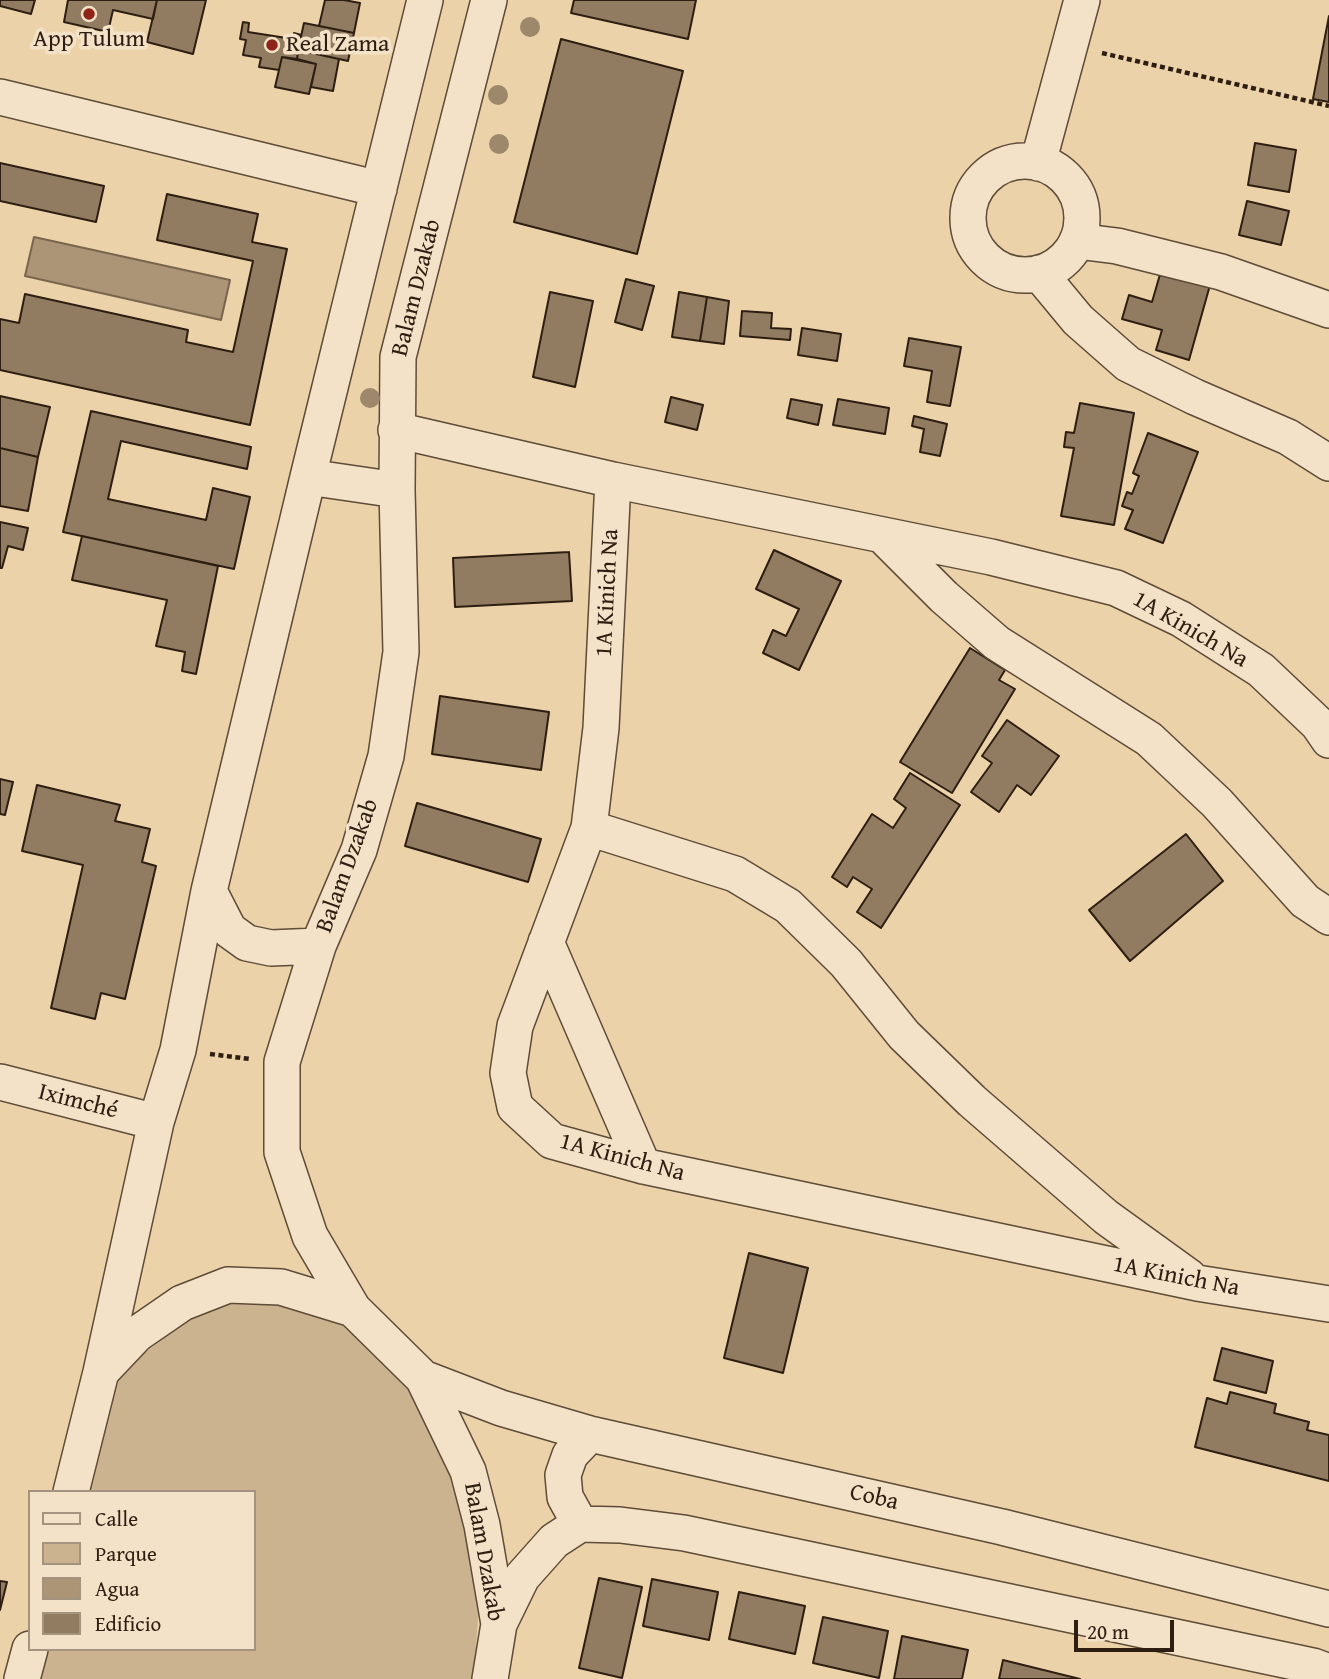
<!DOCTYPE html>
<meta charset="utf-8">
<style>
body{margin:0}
#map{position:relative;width:1329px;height:1679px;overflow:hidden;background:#ecd2a9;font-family:"Gentium Book Plus",serif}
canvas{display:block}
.legend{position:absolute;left:28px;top:1490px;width:228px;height:161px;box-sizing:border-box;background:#f3e2c7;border:2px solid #a4947f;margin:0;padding:9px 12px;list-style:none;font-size:21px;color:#2e1e12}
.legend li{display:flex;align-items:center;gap:14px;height:35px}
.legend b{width:35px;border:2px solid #a4947f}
.scale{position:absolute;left:1074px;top:1620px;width:100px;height:32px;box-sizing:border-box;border:4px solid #2e1e12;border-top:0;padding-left:9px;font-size:21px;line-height:24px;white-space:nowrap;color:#2e1e12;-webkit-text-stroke:5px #f3e2c7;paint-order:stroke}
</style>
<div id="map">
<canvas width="1329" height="1679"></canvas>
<ul class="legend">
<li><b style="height:9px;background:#f3e2c7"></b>Calle</li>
<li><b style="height:19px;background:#ccb38f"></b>Parque</li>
<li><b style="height:19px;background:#ab9576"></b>Agua</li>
<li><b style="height:19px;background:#917c61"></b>Edificio</li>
</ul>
<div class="scale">20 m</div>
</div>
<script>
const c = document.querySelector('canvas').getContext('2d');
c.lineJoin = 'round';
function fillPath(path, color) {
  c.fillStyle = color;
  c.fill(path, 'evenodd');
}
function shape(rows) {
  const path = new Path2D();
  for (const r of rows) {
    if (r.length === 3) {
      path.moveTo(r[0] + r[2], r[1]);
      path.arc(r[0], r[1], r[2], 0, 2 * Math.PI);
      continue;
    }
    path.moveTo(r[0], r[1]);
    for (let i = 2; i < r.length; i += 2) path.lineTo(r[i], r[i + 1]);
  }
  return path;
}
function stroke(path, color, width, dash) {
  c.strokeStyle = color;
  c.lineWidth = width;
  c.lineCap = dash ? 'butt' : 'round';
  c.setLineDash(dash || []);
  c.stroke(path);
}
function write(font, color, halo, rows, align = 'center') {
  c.font = font + ' "Gentium Book Plus",serif';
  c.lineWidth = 7;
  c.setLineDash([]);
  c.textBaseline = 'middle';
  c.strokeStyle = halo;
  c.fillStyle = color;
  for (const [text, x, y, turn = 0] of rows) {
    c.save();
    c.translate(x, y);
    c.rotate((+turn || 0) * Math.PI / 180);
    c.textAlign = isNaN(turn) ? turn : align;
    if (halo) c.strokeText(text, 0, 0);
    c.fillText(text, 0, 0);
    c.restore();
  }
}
const green = shape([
 [230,1292,343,1316,419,1387,452,1481,475,1559,478,1618,474,1679,38,1679,45,1649,254,1649,254,1492,83,1492,112,1376]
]);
const water = shape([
 [34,237,230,280,221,320,25,276,34,237]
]);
const building = shape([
 [0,0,35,0,31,14,0,6,0,0],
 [68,0,157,0,153,19,113,10,108,32,64,22,68,0],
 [157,0,206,0,193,54,147,42,157,0],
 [325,0,344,0,360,3,354,33,319,26,325,0],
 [574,0,696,0,688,39,571,13,574,0],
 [1329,16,1329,102,1313,99,1329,16],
 [243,22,249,23,248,32,293,39,294,33,301,35,297,59,282,57,279,70,259,67,261,58,243,55,246,40,240,39,243,22],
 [304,23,354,33,348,61,298,50,304,23],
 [561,39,683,71,637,254,514,222,561,39],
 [298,50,339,59,333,91,311,87,316,64,297,59,298,50],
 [282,57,316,64,309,94,275,87,282,57],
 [1255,143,1296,150,1289,192,1248,185,1255,143],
 [0,163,104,186,96,222,0,201,0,163],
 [167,194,258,214,252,242,287,249,250,425,0,370,0,319,19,323,25,294,188,330,186,342,233,352,253,261,157,240,167,194],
 [1247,201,1289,211,1281,245,1239,235,1247,201],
 [1163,264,1212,278,1189,360,1156,350,1162,330,1122,319,1129,295,1152,302,1163,264],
 [626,279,654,286,642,330,615,322,626,279],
 [550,292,593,301,575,387,533,377,550,292],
 [679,292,707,297,700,341,672,337,679,292],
 [707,297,729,301,724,344,700,341,707,297],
 [742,311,772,313,771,328,791,329,790,340,740,336,742,311],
 [802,328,841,334,837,361,798,355,802,328],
 [909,338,961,347,950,406,927,402,932,371,904,366,909,338],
 [0,396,50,407,38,457,0,448,0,396],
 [671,397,703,405,697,430,665,422,671,397],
 [791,399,822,405,818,425,787,418,791,399],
 [838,399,889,408,885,434,833,425,838,399],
 [1080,403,1134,413,1114,525,1061,516,1074,448,1064,447,1066,432,1074,433,1080,403],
 [91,411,251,447,247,469,121,441,108,499,206,520,213,488,250,497,234,569,63,532,91,411],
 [914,416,947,424,940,456,920,452,924,429,912,426,914,416],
 [1148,433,1198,452,1163,543,1125,529,1133,510,1122,506,1127,492,1132,494,1139,476,1133,473,1148,433],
 [0,448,38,457,28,511,0,506,0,448],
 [0,522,28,528,23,550,8,546,2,568,0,568,0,522],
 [82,536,218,566,196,674,182,671,185,652,156,646,167,600,72,580,82,536],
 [774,550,841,581,799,670,763,653,773,630,786,636,799,609,756,589,774,550],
 [569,552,572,601,455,607,453,558,569,552],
 [970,648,1005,670,999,680,1015,689,952,793,900,762,970,648],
 [440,696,549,712,541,770,432,754,440,696],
 [1007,720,1059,756,1031,795,1017,785,999,812,971,792,992,763,982,756,1007,720],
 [910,773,960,805,881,928,857,912,872,889,853,877,847,887,832,877,872,814,893,828,906,808,894,799,910,773],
 [0,779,13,782,5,815,0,814,0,779],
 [37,785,120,805,115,821,150,829,142,862,156,866,125,999,101,993,95,1019,51,1008,83,865,22,851,37,785],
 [417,803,541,839,528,882,405,846,417,803],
 [1186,834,1223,881,1130,961,1089,910,1186,834],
 [749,1253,808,1268,783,1373,724,1358,749,1253],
 [1222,1348,1273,1361,1266,1393,1214,1380,1222,1348],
 [1230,1392,1276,1404,1274,1413,1309,1422,1307,1430,1329,1435,1329,1481,1195,1447,1207,1398,1227,1404,1230,1392],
 [599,1578,642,1587,622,1678,579,1668,599,1578],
 [652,1579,718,1592,709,1640,643,1626,652,1579],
 [0,1581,7,1582,0,1610,0,1581],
 [739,1592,805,1606,795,1654,729,1639,739,1592],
 [823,1617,888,1631,879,1678,813,1663,823,1617],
 [902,1636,968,1650,962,1679,894,1679,902,1636],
 [1003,1660,1080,1679,999,1679,1003,1660]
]);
const path = shape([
 [1102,53,1329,106],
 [210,1054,250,1059]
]);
const minor = shape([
 [489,0,398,357,397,490,401,652,386,756,359,850,318,946,282,1062,282,1152,310,1236,353,1309,423,1378,468,1471,482,1525,499,1624,490,1679],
 [0,97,379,189],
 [1025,218,57],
 [1038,163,1082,0],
 [1077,241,1117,246,1221,272,1329,310],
 [1039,273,1078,320,1128,364,1195,397,1288,437,1329,463],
 [396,430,613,480,991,557,1116,588,1181,619,1261,670,1318,724,1329,740],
 [308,477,397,490],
 [613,480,601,728,589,828,515,1026,508,1073,515,1107,552,1141,643,1166,1197,1283,1329,1304],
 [882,535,944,597,997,643,1149,739,1217,803,1305,901,1329,917],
 [589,828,735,874,788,906,846,963,904,1035,972,1101,1106,1217,1189,1277],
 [209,891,229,930,247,943,271,948,318,946],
 [546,942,643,1166],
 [0,1082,156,1122],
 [101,1372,137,1334,182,1303,228,1285,281,1287,353,1309],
 [423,1378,501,1408,590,1434,1002,1527,1329,1609],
 [71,1492,101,1372,156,1122,178,1050,209,891,308,477,425,0],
 [580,1524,565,1497,563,1475,570,1455,590,1434],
 [499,1624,522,1577,554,1541,580,1524,620,1525,684,1533,1313,1666,1329,1672],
 [22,1679,30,1649]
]);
const trees = [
 [530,27],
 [498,95],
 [499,144],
 [370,398]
];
const markers = [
 [89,14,7,"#8f2418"],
 [272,45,7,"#8f2418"]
];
const poiNames = [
 ["App Tulum",89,40],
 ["Real Zama",286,45,"left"]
];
const streetNames = [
 ["Balam Dzakab",417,288,-76],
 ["1A Kinich Na",608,593,-87],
 ["1A Kinich Na",1190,630,30],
 ["Balam Dzakab",348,866,-70],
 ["Iximché",78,1102,14],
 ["1A Kinich Na",622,1158,15],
 ["1A Kinich Na",1176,1277,11],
 ["Coba",874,1498,13],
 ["Balam Dzakab",483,1552,80]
];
fillPath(green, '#ccb38f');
fillPath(water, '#ab9576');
stroke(water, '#79654e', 2);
fillPath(building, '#917c61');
stroke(building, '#2e1e12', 2);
stroke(minor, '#5e4b38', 38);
stroke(path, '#2e1e12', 4.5, [5, 3.5]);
stroke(minor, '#f3e2c7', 35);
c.fillStyle = '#9d886b';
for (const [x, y] of trees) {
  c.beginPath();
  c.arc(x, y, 10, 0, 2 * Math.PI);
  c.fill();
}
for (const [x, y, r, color] of markers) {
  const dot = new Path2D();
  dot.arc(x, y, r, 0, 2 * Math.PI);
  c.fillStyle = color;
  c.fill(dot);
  stroke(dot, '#f3e2c7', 2.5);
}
write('24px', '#2e1e12', '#f3e2c7', poiNames);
write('24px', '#2e1e12', '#f3e2c7', streetNames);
</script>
